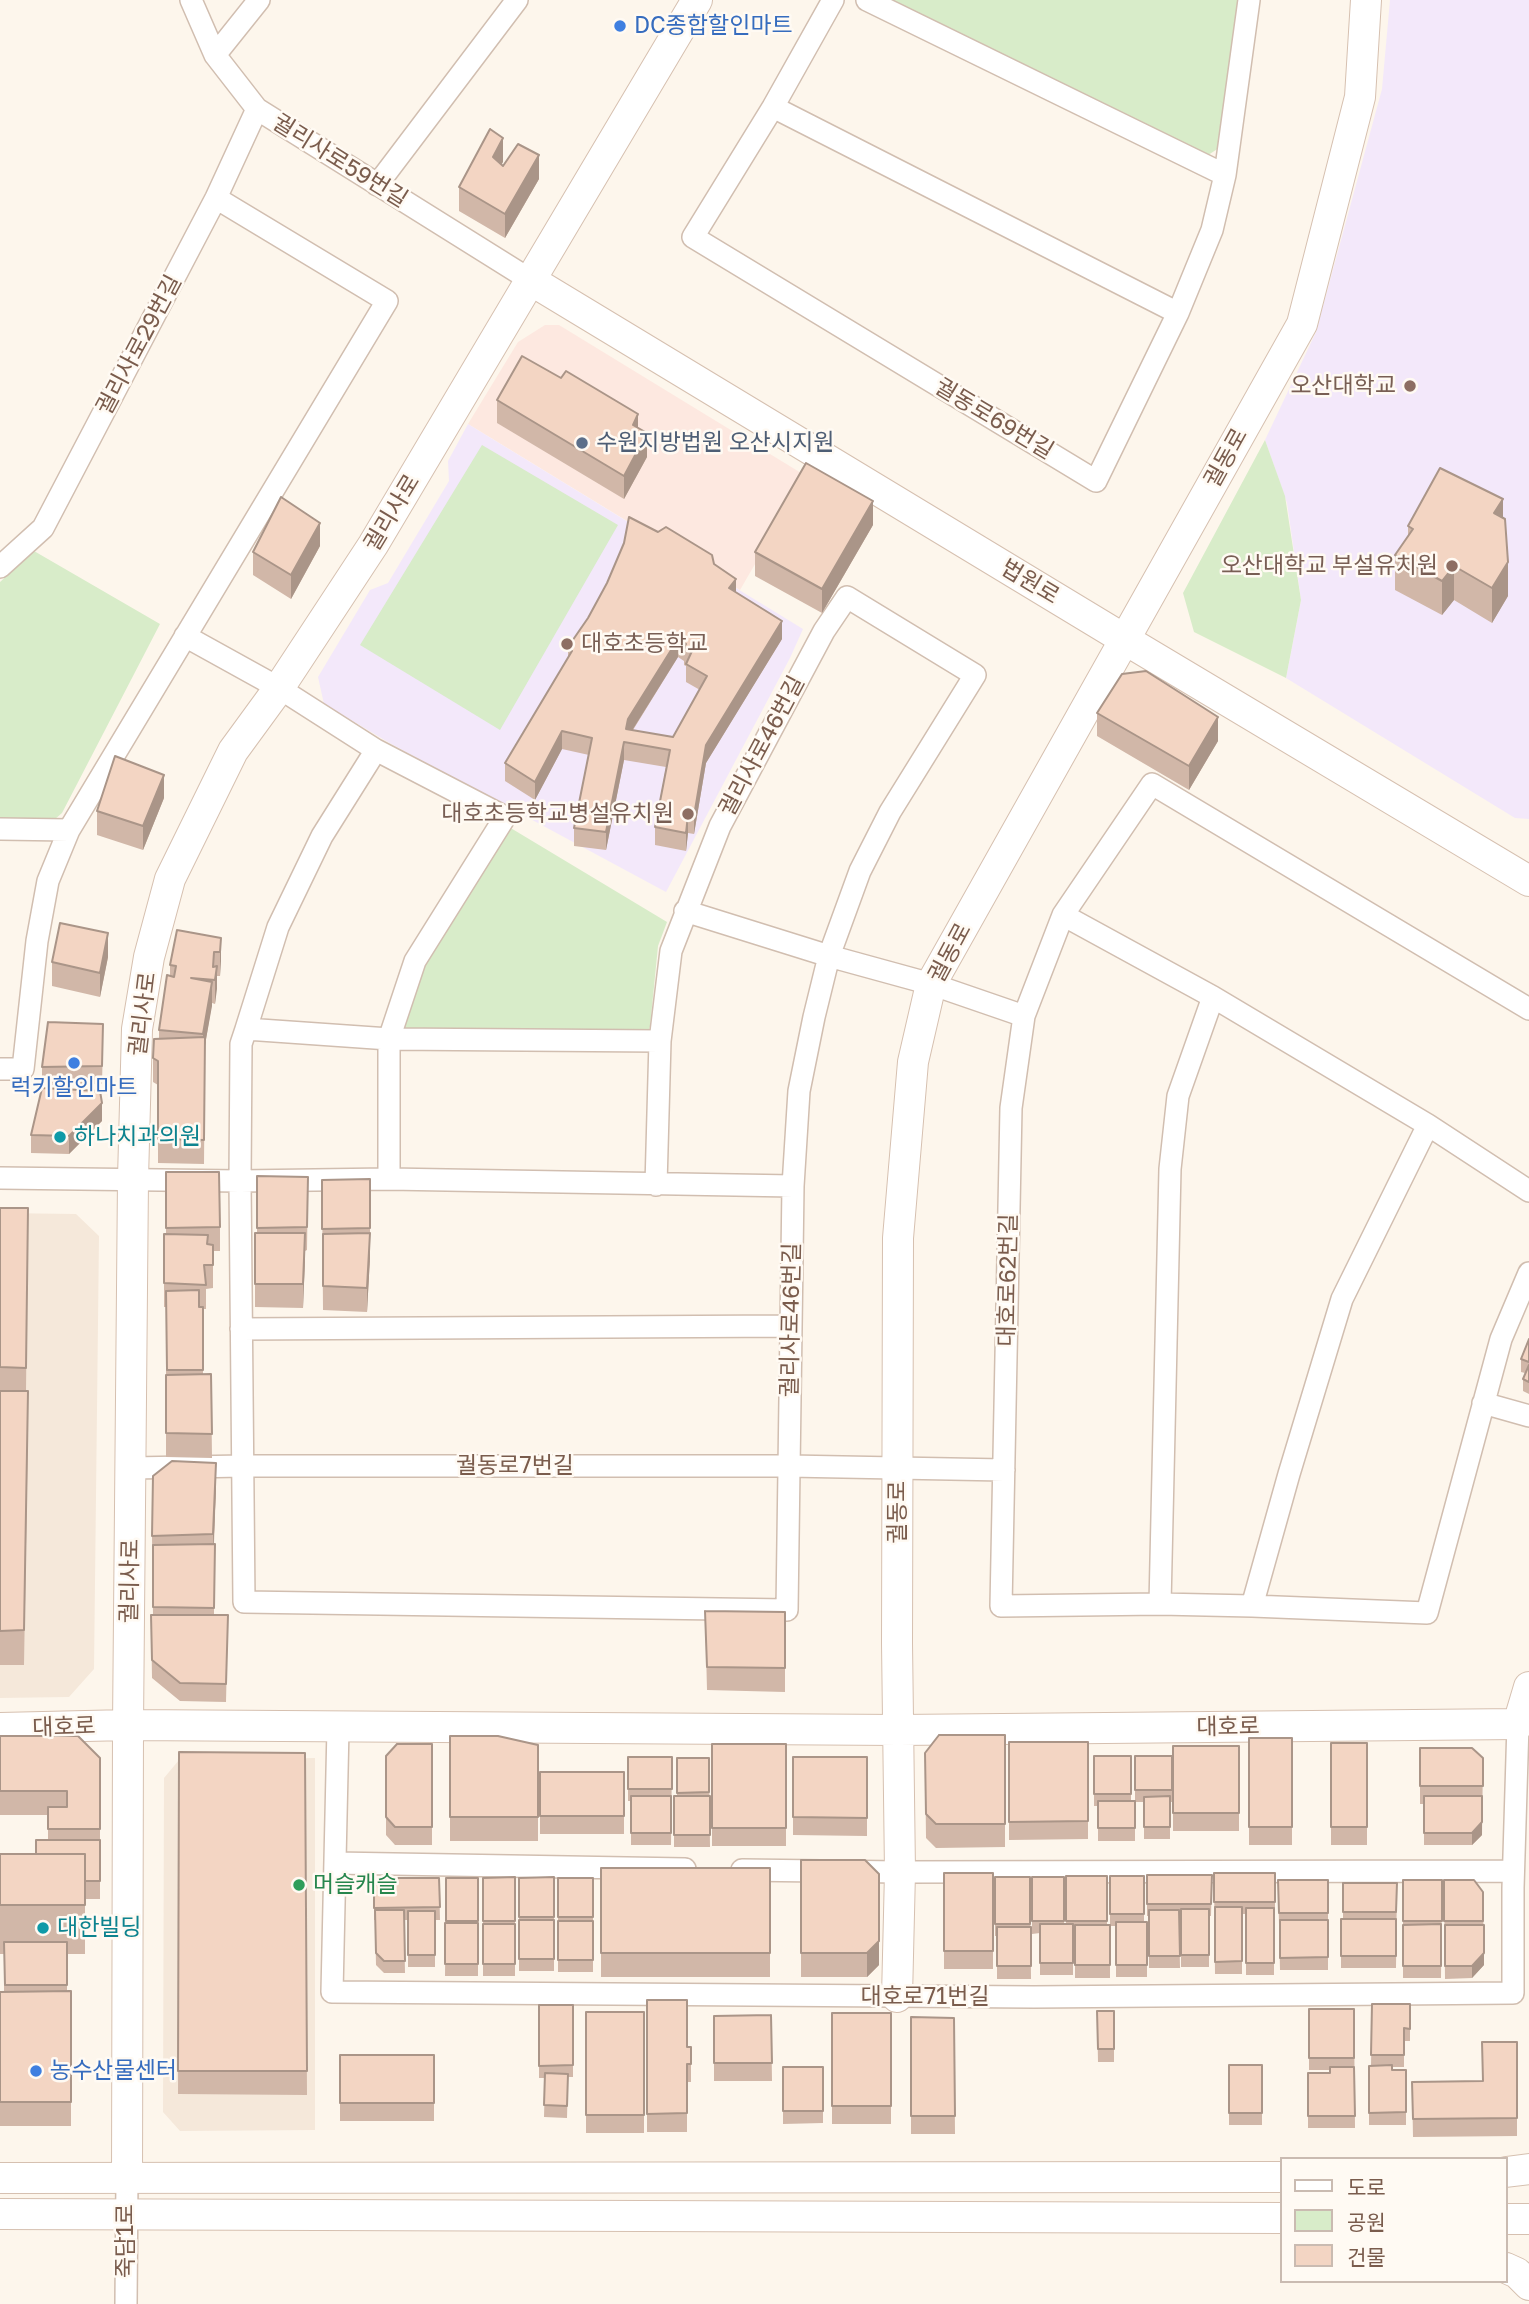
<!DOCTYPE html>
<meta charset="utf-8">
<style>
body{margin:0}
#map{position:relative;width:1529px;height:2304px;overflow:hidden;background:#fdf6ec;font-family:"Golos Text","Noto Sans KR",sans-serif}
canvas{display:block}
.legend{position:absolute;left:1280px;top:2157px;width:228px;height:126px;box-sizing:border-box;background:#fffaf3;border:2px solid #cabbb1;margin:0;padding:9px 12px;list-style:none;font-size:21px;color:#7a5c4d}
.legend li{display:flex;align-items:center;gap:14px;height:35px}
.legend b{width:35px;border:2px solid #cabbb1}
</style>
<div id="map">
<canvas width="1529" height="2304"></canvas>
<ul class="legend">
<li><b style="height:9px;background:#fff"></b>도로</li>
<li><b style="height:19px;background:#d8ecc9"></b>공원</li>
<li><b style="height:19px;background:#f3d5c3"></b>건물</li>
</ul>
</div>
<script>
const c = document.querySelector('canvas').getContext('2d');
c.lineJoin = 'round';
function fillPath(path, color) {
  c.fillStyle = color;
  c.fill(path, 'evenodd');
}
function shape(rows) {
  const path = new Path2D();
  for (const r of rows) {
    path.moveTo(r[0], r[1]);
    for (let i = 2; i < r.length; i += 2) path.lineTo(r[i], r[i + 1]);
  }
  return path;
}
function stroke(path, color, width, dash) {
  c.strokeStyle = color;
  c.lineWidth = width;
  c.lineCap = dash ? 'butt' : 'round';
  c.setLineDash(dash || []);
  c.stroke(path);
}
function write(font, color, halo, rows, align = 'center') {
  c.font = font + ' "Golos Text","Noto Sans KR",sans-serif';
  c.lineWidth = 5;
  c.setLineDash([]);
  c.textBaseline = 'middle';
  c.strokeStyle = halo;
  c.fillStyle = color;
  for (const [text, x, y, turn = 0] of rows) {
    c.save();
    c.translate(x, y);
    c.rotate((+turn || 0) * Math.PI / 180);
    c.textAlign = isNaN(turn) ? turn : align;
    if (halo) c.strokeText(text, 0, 0);
    c.fillText(text, 0, 0);
    c.restore();
  }
}
const residential = shape([
 [0,1213,76,1214,99,1236,94,1669,69,1697,0,1698],
 [315,1758,315,2130,180,2131,163,2112,164,1778,179,1760]
]);
const commercial = shape([
 [545,325,559,325,806,476,740,590,468,424,518,342]
]);
const education = shape([
 [1390,0,1529,0,1529,819,1515,818,1286,678,1301,600,1287,503,1265,440,1316,332,1382,89],
 [468,424,803,629,790,658,666,892,393,745,324,704,318,677,370,590,388,583,449,481,448,461]
]);
const green = shape([
 [885,0,1238,0,1219,148,1205,157],
 [1265,440,1285,496,1301,600,1286,678,1194,632,1183,593],
 [482,445,618,525,500,730,360,645],
 [34,551,160,624,62,813,54,820,0,819,0,582],
 [509,827,667,922,658,946,650,1027,646,1034,406,1032,401,1025,423,961]
]);
const street = shape([
 [191,0,215,55,257,109,532,281],
 [833,0,773,107,693,237,1096,481,1178,313,1212,230,1225,175,1249,0],
 [867,0,1225,175],
 [215,55,259,0],
 [773,107,1178,313],
 [377,185,517,0],
 [0,567,43,528,216,198,257,109],
 [185,636,279,688,376,750,322,836,278,927,246,1029,389,1039,660,1041,671,951,720,826,824,631,847,597,975,675,890,812,860,871,829,956,814,1017,799,1091,793,1186,787,1610,244,1602,240,1181,241,1044,246,1029],
 [376,750,505,817,415,961,389,1039,389,1179],
 [0,829,69,830,48,881,37,941,23,1069,0,1069],
 [69,830,387,301,216,198],
 [685,911,829,956,931,984,1024,1016],
 [1063,915,1213,997,1428,1125,1529,1191],
 [1529,1009,1152,784,1063,915,1024,1016,1011,1108,1001,1606,1160,1604,1252,1606,1427,1613,1501,1339,1529,1273],
 [0,1178,240,1181,389,1179,793,1186],
 [656,1185,660,1041],
 [241,1329,790,1326],
 [1483,1403,1529,1416],
 [132,1468,243,1466,789,1466,1004,1470],
 [1160,1604,1170,1169,1178,1096,1213,997],
 [1252,1606,1289,1474,1342,1299,1428,1125],
 [338,1728,332,1992,1034,1997,1513,1993,1513,1888,1518,1724,1529,1725],
 [335,1863,685,1869],
 [742,1870,900,1872,1513,1871],
 [126,2304,127,2178]
]);
const secondary = shape([
 [532,281,1124,639,1529,881],
 [0,1728,128,1725,899,1730,1518,1724,1529,1687],
 [897,1997,900,1872,897,1643,898,1238,913,1062,931,984,1302,324,1360,97,1366,0],
 [1506,2172,1529,2169],
 [0,2178,1282,2177],
 [127,2178,128,1725,133,1179,137,1029,149,957,170,879,233,751,279,688,373,545,697,0],
 [0,2214,1282,2218],
 [1506,2219,1529,2219],
 [1506,2268,1517,2273,1529,2285]
]);
const wall = shape([
 [503,162,501,164,503,166,539,179,505,238,459,211,459,187],
 [497,400,638,428,647,457,624,499,497,423],
 [1503,518,1508,596,1492,623,1454,600,1442,615,1395,590,1395,555,1408,536,1408,526],
 [873,525,822,613,755,576,755,552],
 [320,546,291,599,253,575,253,552],
 [714,564,736,592,782,639,706,763,694,834,688,833,686,851,655,845,655,827,666,767,624,760,606,850,574,846,574,828,589,755,562,749,535,800,505,781,505,763,568,659,568,647],
 [678,657,684,661,684,665,686,666,686,682,700,690,673,737,633,730],
 [1097,713,1218,741,1189,790,1097,736],
 [164,798,143,850,97,835,97,811],
 [221,938,220,976,217,976,215,1004,212,1003,205,1045,204,1164,158,1163,158,1085,153,1082,153,1058,159,1039,159,1030,170,976,170,965],
 [108,957,100,997,52,986,52,962],
 [103,1042,102,1084,42,1085,42,1067],
 [102,1121,69,1154,31,1153,31,1135],
 [166,1172,220,1227,220,1251,213,1251,213,1288,206,1289,206,1309,203,1309,203,1374,211,1374,212,1458,166,1457,166,1307,164,1307,164,1234,166,1234],
 [257,1176,308,1177,307,1250,305,1251,303,1308,255,1307,255,1233,257,1233],
 [370,1179,370,1257,367,1312,323,1310,322,1180],
 [0,1208,28,1208,26,1391,28,1426,24,1665,0,1665],
 [1529,1339,1529,1394,1523,1391,1523,1379,1525,1373,1521,1372,1521,1359],
 [216,1487,214,1544,214,1615,228,1615,226,1702,180,1701,152,1678,151,1615,153,1615,152,1536],
 [705,1611,785,1612,785,1692,707,1690],
 [1005,1735,1005,1847,936,1848,926,1838,925,1753],
 [0,1736,100,1758,100,1899,85,1899,85,1954,67,1954,67,1991,71,1991,71,2126,0,2126,0,1992,4,1992,4,1954,0,1954,0,1854,36,1854,48,1840,48,1815,0,1815],
 [450,1736,538,1745,538,1841,450,1841],
 [1249,1738,1292,1738,1292,1845,1249,1845],
 [1009,1742,1088,1742,1088,1839,1009,1840],
 [1331,1743,1367,1743,1367,1845,1331,1845],
 [432,1744,432,1845,395,1845,386,1835,386,1756],
 [712,1744,786,1744,786,1846,712,1846],
 [1173,1746,1239,1746,1239,1831,1173,1831],
 [1420,1748,1483,1758,1482,1835,1472,1845,1424,1845,1424,1804,1420,1804],
 [179,1752,305,1753,307,2095,178,2094],
 [1094,1756,1131,1756,1131,1801,1135,1801,1135,1756,1172,1756,1172,1802,1170,1802,1170,1839,1144,1839,1144,1802,1135,1802,1135,1841,1098,1841,1098,1806,1094,1806],
 [628,1757,672,1757,671,1845,631,1845,631,1801,628,1801],
 [793,1757,867,1757,867,1836,793,1835],
 [677,1758,709,1758,710,1847,674,1847,674,1796,677,1796],
 [540,1772,624,1772,624,1834,540,1834],
 [801,1860,879,1874,879,1965,867,1977,801,1977],
 [601,1868,770,1868,770,1977,601,1977],
 [944,1873,993,1873,993,1969,944,1969],
 [1214,1873,1275,1873,1275,1914,1274,1914,1274,1975,1246,1975,1246,1914,1242,1914,1242,1974,1215,1974],
 [1147,1875,1212,1875,1211,1916,1209,1916,1209,1967,1181,1967,1181,1916,1179,1916,1180,1968,1149,1968,1149,1916,1147,1916],
 [1066,1876,1107,1876,1107,1925,1110,1925,1110,1876,1144,1876,1144,1922,1147,1922,1147,1977,1116,1977,1116,1926,1110,1926,1110,1978,1075,1978,1075,1933,1073,1933,1073,1975,1040,1975,1040,1933,1032,1934,1032,1877,1064,1877,1064,1924,1066,1924],
 [515,1877,515,1976,483,1976,483,1878],
 [554,1877,554,1971,519,1971,519,1878],
 [995,1877,1030,1877,1031,1979,997,1979,997,1936,995,1936],
 [439,1878,440,1920,435,1920,435,1967,408,1967,408,1920,404,1920,405,1973,384,1973,376,1965,375,1920,374,1920,374,1887],
 [446,1878,478,1878,478,1976,445,1976],
 [558,1878,593,1878,593,1972,558,1972],
 [1278,1880,1328,1880,1328,1970,1280,1970],
 [1403,1880,1442,1880,1441,1978,1403,1978],
 [1444,1880,1483,1892,1484,1965,1472,1978,1445,1979],
 [1343,1883,1397,1883,1396,1968,1341,1968,1341,1919,1343,1919],
 [647,2000,687,2047,691,2047,691,2082,687,2082,687,2132,647,2132],
 [1372,2004,1410,2004,1410,2041,1404,2041,1404,2067,1392,2067,1392,2070,1406,2070,1406,2125,1369,2125,1369,2066,1371,2066],
 [539,2005,573,2005,573,2077,568,2077,567,2118,544,2117,545,2078,539,2078],
 [1309,2009,1354,2009,1355,2128,1308,2128,1308,2073,1330,2073,1330,2070,1309,2070],
 [1097,2011,1114,2011,1114,2062,1098,2062],
 [586,2012,644,2012,644,2133,586,2133],
 [832,2013,891,2013,891,2124,832,2124],
 [771,2015,772,2081,714,2081,714,2016],
 [911,2017,954,2018,955,2134,911,2134],
 [1517,2042,1517,2136,1413,2137,1412,2082,1482,2081],
 [340,2055,434,2055,434,2121,340,2121],
 [1229,2065,1262,2065,1262,2125,1229,2125],
 [783,2067,823,2067,823,2123,783,2124]
]);
const shadedWall = shape([
 [503,138,503,162,493,181,493,157],
 [539,155,539,179,505,238,505,214],
 [638,414,638,437,633,425],
 [647,433,647,457,624,499,624,476],
 [1503,499,1503,534,1494,513],
 [873,501,873,525,822,613,822,589],
 [320,523,320,546,291,599,291,575],
 [1508,562,1508,596,1492,623,1492,588],
 [1454,566,1454,600,1442,615,1442,581],
 [736,579,736,597,729,588],
 [782,621,782,639,706,763,694,834,694,816,706,745],
 [678,639,678,657,628,737,626,729,628,719],
 [1218,717,1218,741,1189,790,1189,766],
 [562,731,562,749,535,800,535,782],
 [624,742,624,760,606,850,606,832],
 [164,775,164,798,143,850,143,826],
 [688,815,688,833,686,851,686,833],
 [108,933,108,957,100,997,100,973],
 [221,938,221,961,220,976,220,952],
 [217,966,217,989,215,1004,215,980],
 [212,982,212,1006,205,1045,204,1164,205,1045,203,1058,203,1034],
 [102,1103,102,1121,69,1154,69,1136],
 [305,1233,305,1257,303,1308,303,1284],
 [370,1233,370,1257,367,1312,367,1288],
 [216,1463,216,1487,213,1558,213,1534],
 [1482,1822,1482,1835,1472,1845,1472,1833],
 [879,1941,879,1965,867,1977,867,1953],
 [1484,1953,1484,1965,1472,1978,1472,1966]
]);
const building = shape([
 [490,129,503,138,493,157,503,166,518,144,539,155,505,214,459,187,490,129],
 [522,356,561,378,566,371,638,414,633,425,647,433,624,476,497,400,522,356],
 [806,463,873,501,822,589,755,552,806,463],
 [1440,468,1503,499,1494,513,1505,519,1508,562,1492,588,1454,566,1442,581,1395,555,1413,529,1408,526,1440,468],
 [281,497,320,523,291,575,253,552,281,497],
 [629,517,658,532,666,527,712,555,714,564,736,579,729,588,782,621,706,745,694,816,688,815,686,833,655,827,670,750,624,742,606,832,574,828,592,738,562,731,535,782,505,763,572,651,568,647,588,618,607,583,624,543,629,517],
 [678,639,686,644,684,647,692,651,686,664,707,676,673,737,626,729,628,719,678,639],
 [1146,671,1218,717,1189,766,1097,713,1122,674,1146,671],
 [115,756,164,775,143,826,97,811,115,756],
 [60,923,108,933,100,973,52,962,60,923],
 [177,930,221,938,220,952,214,952,213,967,217,966,215,980,191,978,212,982,203,1034,159,1030,167,975,174,977,176,966,170,965,177,930],
 [48,1022,103,1024,102,1066,42,1067,48,1022],
 [205,1037,204,1140,158,1139,158,1061,153,1058,154,1039,205,1037],
 [42,1088,100,1091,102,1103,69,1136,31,1135,42,1088],
 [166,1172,219,1172,220,1227,166,1228,166,1172],
 [257,1176,308,1177,307,1227,257,1228,257,1176],
 [370,1179,370,1228,322,1229,322,1180,370,1179],
 [0,1208,28,1208,26,1368,0,1367,0,1208],
 [255,1233,305,1233,303,1284,255,1284,255,1233],
 [370,1233,367,1288,323,1286,323,1234,370,1233],
 [164,1234,208,1235,207,1244,213,1245,213,1265,204,1265,206,1285,164,1283,164,1234],
 [199,1290,199,1307,203,1307,203,1370,167,1370,166,1291,199,1290],
 [1529,1339,1529,1362,1521,1359,1529,1339],
 [1529,1365,1529,1382,1523,1379,1529,1365],
 [211,1374,212,1434,166,1433,166,1375,211,1374],
 [0,1391,28,1391,24,1630,0,1631,0,1391],
 [172,1461,216,1463,213,1534,152,1536,153,1476,172,1461],
 [215,1544,214,1608,153,1607,153,1545,215,1544],
 [705,1611,785,1612,785,1668,707,1667,705,1611],
 [151,1615,228,1615,226,1684,180,1683,152,1660,151,1615],
 [939,1735,1005,1735,1005,1824,936,1824,926,1814,925,1753,939,1735],
 [0,1736,78,1736,100,1758,100,1829,48,1829,48,1807,67,1807,67,1791,0,1791,0,1736],
 [450,1736,498,1736,538,1745,538,1817,450,1817,450,1736],
 [1249,1738,1292,1738,1292,1827,1249,1827,1249,1738],
 [1009,1742,1088,1742,1088,1821,1009,1822,1009,1742],
 [1331,1743,1367,1743,1367,1827,1331,1827,1331,1743],
 [397,1744,432,1744,432,1827,395,1827,386,1817,386,1756,397,1744],
 [712,1744,786,1744,786,1828,712,1828,712,1744],
 [1173,1746,1239,1746,1239,1813,1173,1813,1173,1746],
 [1420,1748,1472,1748,1483,1758,1483,1786,1420,1786,1420,1748],
 [179,1752,305,1753,307,2071,178,2071,179,1752],
 [1094,1756,1131,1756,1131,1794,1094,1794,1094,1756],
 [1135,1756,1172,1756,1172,1790,1135,1790,1135,1756],
 [628,1757,672,1757,672,1789,628,1789,628,1757],
 [793,1757,867,1757,867,1818,793,1817,793,1757],
 [677,1758,709,1758,709,1792,677,1793,677,1758],
 [540,1772,624,1772,624,1816,540,1816,540,1772],
 [631,1796,671,1796,671,1833,631,1833,631,1796],
 [674,1796,710,1796,710,1835,674,1835,674,1796],
 [1170,1796,1170,1827,1144,1827,1144,1797,1170,1796],
 [1424,1796,1482,1796,1482,1822,1472,1833,1424,1833,1424,1796],
 [1098,1801,1135,1801,1135,1828,1098,1828,1098,1801],
 [36,1840,100,1840,100,1881,85,1881,85,1854,36,1854,36,1840],
 [0,1854,85,1854,85,1905,0,1905,0,1854],
 [801,1860,865,1860,879,1874,879,1941,867,1953,801,1953,801,1860],
 [601,1868,770,1868,770,1953,601,1953,601,1868],
 [944,1873,993,1873,993,1951,944,1951,944,1873],
 [1214,1873,1275,1873,1275,1902,1214,1902,1214,1873],
 [1147,1875,1212,1875,1211,1904,1147,1904,1147,1875],
 [1066,1876,1107,1876,1107,1921,1066,1921,1066,1876],
 [1110,1876,1144,1876,1144,1914,1110,1914,1110,1876],
 [515,1877,515,1921,483,1921,483,1878,515,1877],
 [554,1877,554,1917,519,1917,519,1878,554,1877],
 [995,1877,1030,1877,1030,1924,995,1924,995,1877],
 [1032,1877,1064,1877,1064,1921,1032,1921,1032,1877],
 [382,1878,439,1878,440,1907,374,1908,374,1887,382,1878],
 [446,1878,478,1878,478,1921,446,1921,446,1878],
 [558,1878,593,1878,593,1917,558,1917,558,1878],
 [1278,1880,1328,1880,1328,1913,1279,1913,1278,1880],
 [1403,1880,1442,1880,1442,1921,1403,1921,1403,1880],
 [1444,1880,1474,1880,1483,1892,1483,1921,1444,1921,1444,1880],
 [1343,1883,1397,1883,1396,1912,1343,1912,1343,1883],
 [1215,1907,1242,1907,1242,1961,1215,1962,1215,1907],
 [1246,1908,1274,1908,1274,1963,1246,1963,1246,1908],
 [1181,1909,1209,1909,1209,1955,1181,1955,1181,1909],
 [375,1910,404,1910,405,1961,384,1961,376,1953,375,1910],
 [1149,1910,1179,1910,1180,1956,1149,1956,1149,1910],
 [408,1911,435,1911,435,1955,408,1955,408,1911],
 [1341,1919,1396,1919,1396,1956,1341,1956,1341,1919],
 [519,1920,554,1920,554,1959,519,1959,519,1920],
 [1280,1920,1328,1920,1328,1957,1280,1958,1280,1920],
 [558,1921,593,1921,593,1960,558,1960,558,1921],
 [1116,1922,1147,1922,1147,1965,1116,1965,1116,1922],
 [445,1923,478,1923,478,1964,445,1964,445,1923],
 [483,1924,515,1924,515,1964,483,1964,483,1924],
 [1040,1924,1073,1924,1073,1963,1040,1963,1040,1924],
 [1441,1924,1441,1966,1403,1966,1403,1925,1441,1924],
 [1075,1925,1110,1925,1110,1965,1075,1965,1075,1925],
 [1445,1925,1484,1925,1484,1953,1472,1966,1445,1966,1445,1925],
 [997,1927,1031,1927,1031,1966,997,1966,997,1927],
 [4,1942,67,1942,67,1985,5,1985,4,1942],
 [71,1991,71,2102,0,2102,0,1992,71,1991],
 [647,2000,687,2000,687,2047,691,2047,691,2064,687,2064,687,2113,647,2114,647,2000],
 [1372,2004,1410,2004,1410,2029,1404,2028,1404,2055,1371,2055,1372,2004],
 [539,2005,573,2005,573,2065,539,2066,539,2005],
 [1309,2009,1354,2009,1354,2058,1309,2058,1309,2009],
 [1097,2011,1114,2011,1114,2049,1098,2049,1097,2011],
 [586,2012,644,2012,644,2115,586,2115,586,2012],
 [832,2013,891,2013,891,2106,832,2106,832,2013],
 [771,2015,772,2063,714,2063,714,2016,771,2015],
 [911,2017,954,2018,955,2116,911,2116,911,2017],
 [1482,2042,1517,2042,1517,2118,1413,2119,1412,2082,1483,2081,1482,2042],
 [340,2055,434,2055,434,2103,340,2103,340,2055],
 [1229,2065,1262,2065,1262,2113,1229,2113,1229,2065],
 [1392,2065,1392,2070,1406,2070,1406,2112,1369,2113,1369,2066,1392,2065],
 [783,2067,823,2067,823,2111,783,2111,783,2067],
 [1330,2067,1354,2067,1355,2116,1308,2116,1308,2073,1330,2073,1330,2067],
 [545,2073,568,2074,567,2106,544,2105,545,2073]
]);
const markers = [
 [620,26,7,"#3f7fe0"],
 [1410,386,7,"#8d6e63"],
 [582,443,7,"#5c6f8a"],
 [1452,566,7,"#8d6e63"],
 [567,644,7,"#8d6e63"],
 [688,814,7,"#8d6e63"],
 [74,1063,7,"#3f7fe0"],
 [60,1137,7,"#0f9aa8"],
 [299,1885,7,"#2e9e5b"],
 [43,1928,7,"#0f9aa8"],
 [36,2071,7,"#3f7fe0"]
];
const shopNames = [
 ["DC종합할인마트",634,26],
 ["럭키할인마트",74,1088,"center"],
 ["농수산물센터",50,2071]
];
const streetNames = [
 ["궐리사로59번길",340,161,32],
 ["궐리사로29번길",139,345,-62],
 ["궐동로69번길",994,419,31],
 ["궐동로",1226,458,-61],
 ["궐리사로",392,513,-59],
 ["법원로",1030,582,31],
 ["궐리사로46번길",762,746,-62],
 ["궐동로",950,953,-62],
 ["궐리사로",143,1014,-83],
 ["대호로62번길",1008,1280,-89],
 ["궐리사로46번길",791,1320,-89],
 ["궐동로7번길",515,1466],
 ["궐동로",898,1512,-90],
 ["궐리사로",130,1581,-89],
 ["대호로",64,1727,-2],
 ["대호로",1228,1727,-1],
 ["대호로71번길",925,1997],
 ["죽담1로",126,2241,-90]
];
const educationNames = [
 ["오산대학교",1396,386],
 ["오산대학교 부설유치원",1438,566],
 ["대호초등학교",581,644,"left"],
 ["대호초등학교병설유치원",674,814]
];
const serviceNames = [
 ["수원지방법원 오산시지원",596,443]
];
const cultureNames = [
 ["하나치과의원",74,1137],
 ["대한빌딩",57,1928]
];
const leisureNames = [
 ["머슬캐슬",313,1885]
];
fillPath(residential, '#f5e8da');
fillPath(commercial, '#fde8e0');
fillPath(education, '#f3e8fa');
fillPath(green, '#d8ecc9');
stroke(street, '#d1beb0', 24);
stroke(secondary, '#d6c0b0', 32);
stroke(street, '#fff', 21);
stroke(secondary, '#fff', 30);
fillPath(wall, '#d1b7a8');
fillPath(shadedWall, '#aa9588');
fillPath(building, '#f3d5c3');
stroke(building, '#aa9588', 2);
for (const [x, y, r, color] of markers) {
  const dot = new Path2D();
  dot.arc(x, y, r, 0, 2 * Math.PI);
  c.fillStyle = color;
  c.fill(dot);
  stroke(dot, '#fffaf3', 2.5);
}
write('23px', '#366cbe', '#fffaf3', shopNames, 'left');
write('23px', '#7a5c4d', '#fffaf3', streetNames);
write('23px', '#785e54', '#fffaf3', educationNames, 'right');
write('23px', '#4e5e75', '#fffaf3', serviceNames, 'left');
write('23px', '#0d838f', '#fffaf3', cultureNames, 'left');
write('23px', '#27864d', '#fffaf3', leisureNames, 'left');
</script>
